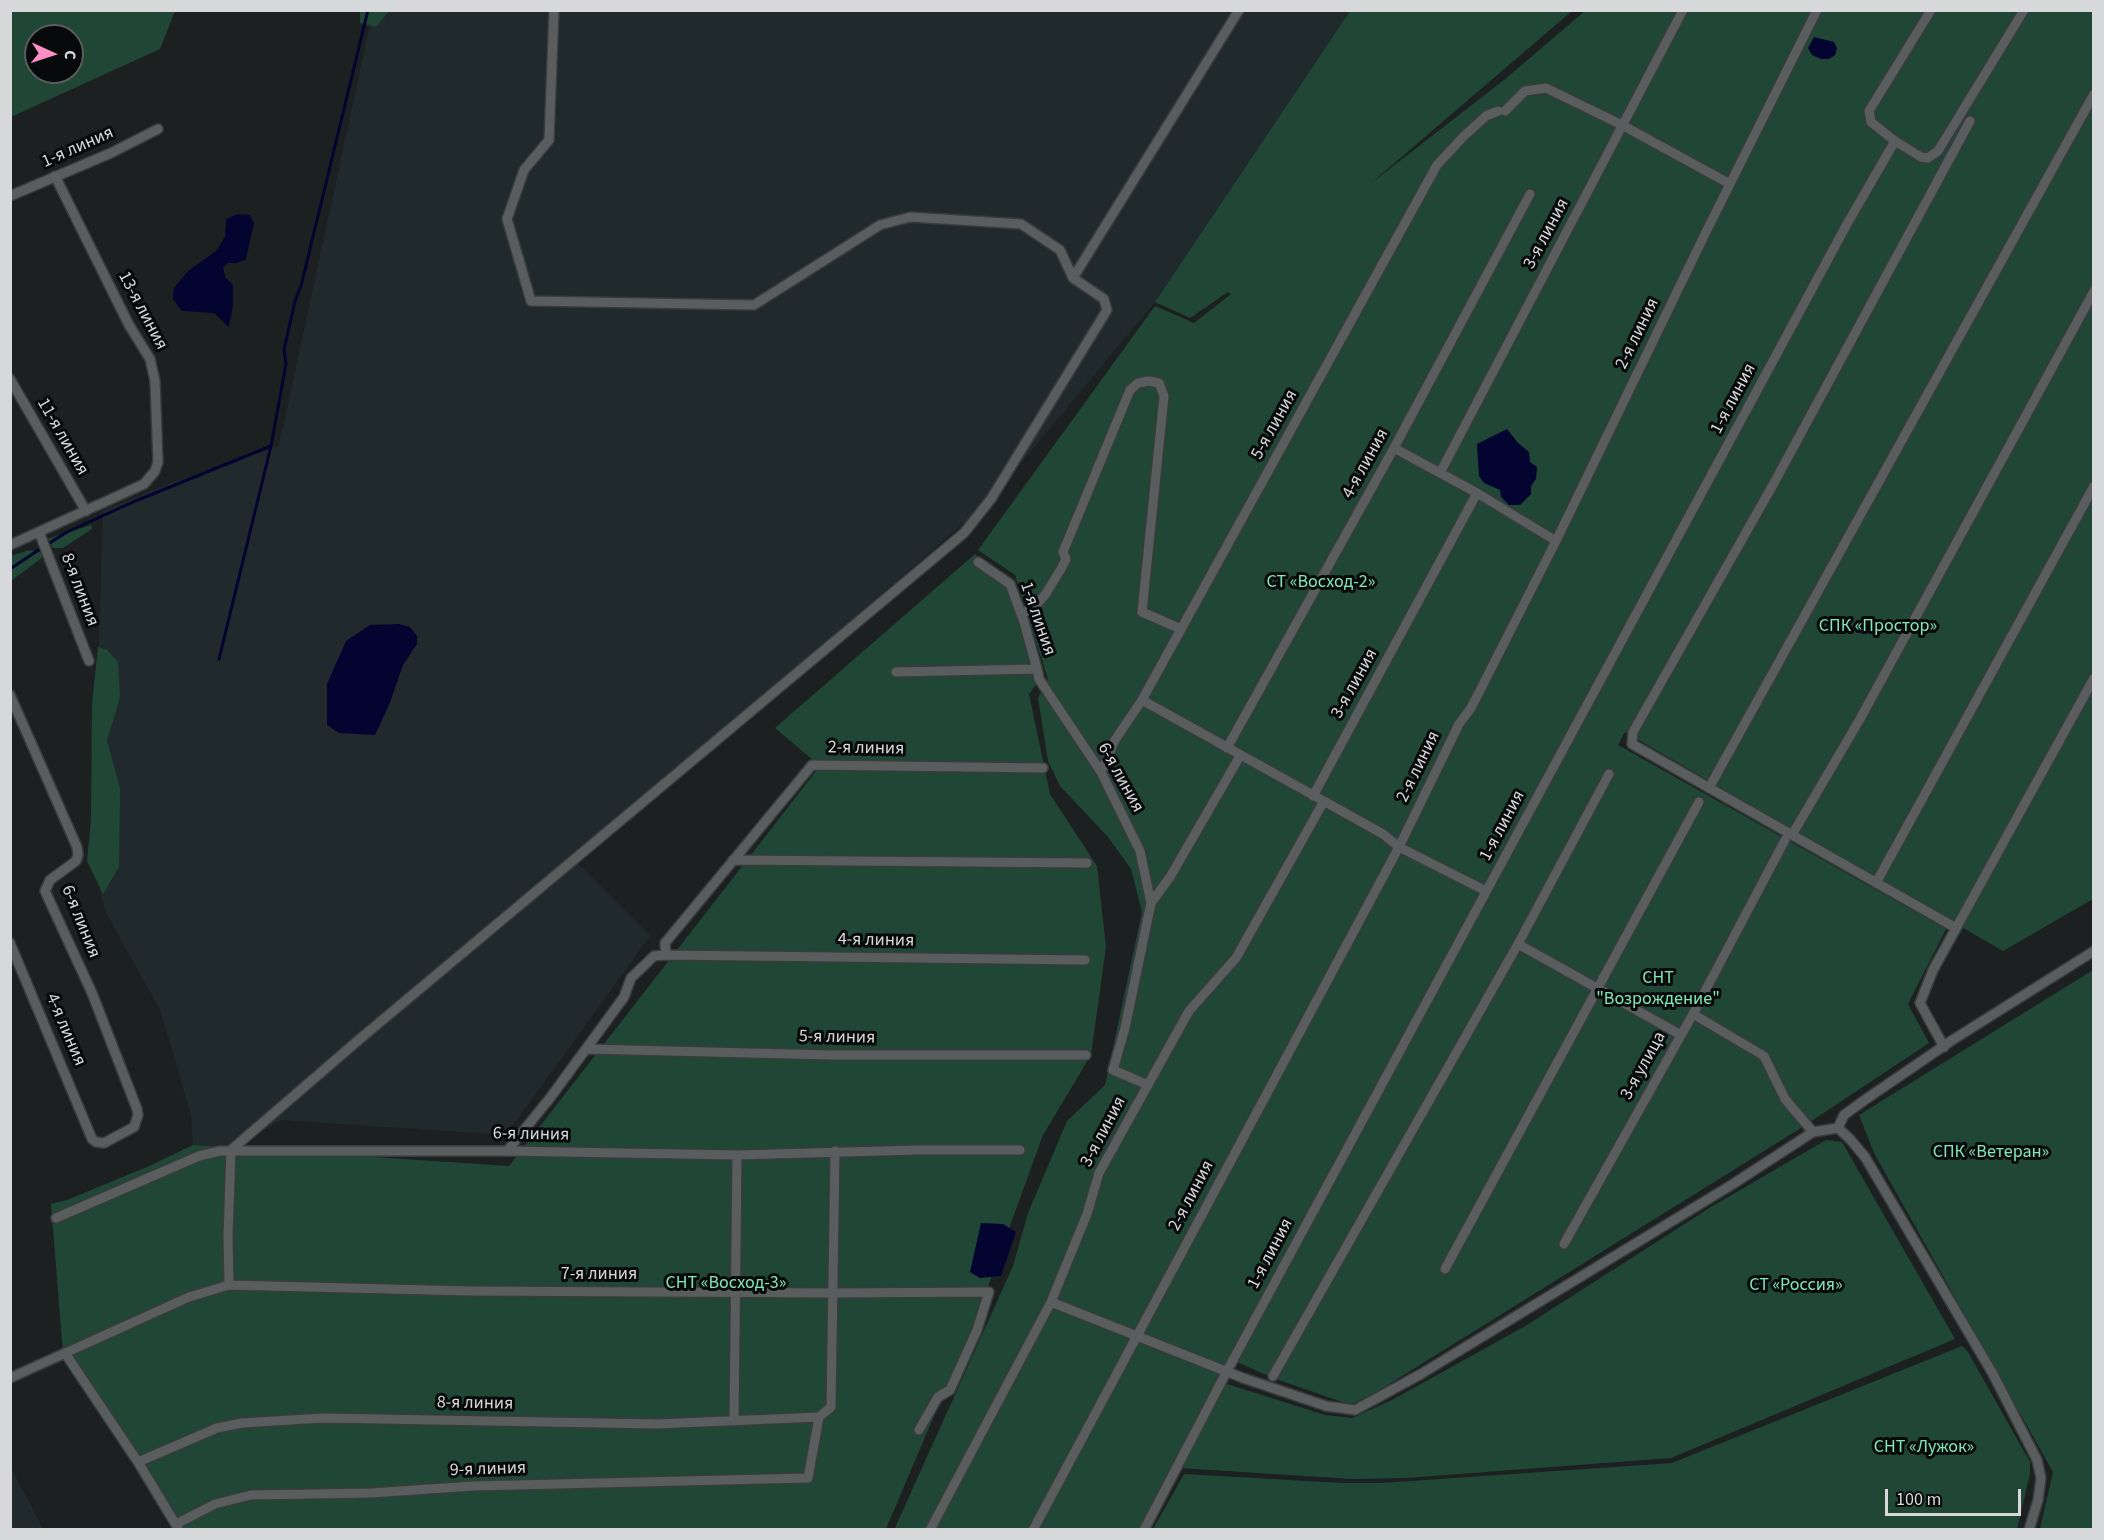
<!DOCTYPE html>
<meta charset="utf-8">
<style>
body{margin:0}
#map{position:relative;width:2104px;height:1540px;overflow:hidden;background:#1d2021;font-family:"Source Sans 3",sans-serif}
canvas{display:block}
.frame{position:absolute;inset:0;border:12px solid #d6d8d9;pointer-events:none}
.north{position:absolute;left:24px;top:24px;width:60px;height:60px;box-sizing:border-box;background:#08090a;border:2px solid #5a5c5d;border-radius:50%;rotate:93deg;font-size:16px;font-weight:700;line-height:24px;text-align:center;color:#d6d8d9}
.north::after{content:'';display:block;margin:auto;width:21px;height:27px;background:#fa8fc6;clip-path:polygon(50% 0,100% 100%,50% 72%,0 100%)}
.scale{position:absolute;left:1885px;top:1489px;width:136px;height:27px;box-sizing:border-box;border:3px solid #d6d8d9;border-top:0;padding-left:8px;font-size:18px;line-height:21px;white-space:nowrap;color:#d6d8d9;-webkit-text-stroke:4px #08090a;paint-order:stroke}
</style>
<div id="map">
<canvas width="2104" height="1540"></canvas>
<div class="frame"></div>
<div class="north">С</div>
<div class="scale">100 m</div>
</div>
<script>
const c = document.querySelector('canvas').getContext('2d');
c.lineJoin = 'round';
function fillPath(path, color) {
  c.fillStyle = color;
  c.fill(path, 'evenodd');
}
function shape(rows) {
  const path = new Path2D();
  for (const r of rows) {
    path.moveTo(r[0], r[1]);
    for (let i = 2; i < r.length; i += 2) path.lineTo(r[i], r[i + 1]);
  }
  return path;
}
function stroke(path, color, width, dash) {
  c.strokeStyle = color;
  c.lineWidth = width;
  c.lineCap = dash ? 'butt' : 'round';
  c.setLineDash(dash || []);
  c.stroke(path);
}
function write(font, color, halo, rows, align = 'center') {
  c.font = font + ' "Source Sans 3",sans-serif';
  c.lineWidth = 6;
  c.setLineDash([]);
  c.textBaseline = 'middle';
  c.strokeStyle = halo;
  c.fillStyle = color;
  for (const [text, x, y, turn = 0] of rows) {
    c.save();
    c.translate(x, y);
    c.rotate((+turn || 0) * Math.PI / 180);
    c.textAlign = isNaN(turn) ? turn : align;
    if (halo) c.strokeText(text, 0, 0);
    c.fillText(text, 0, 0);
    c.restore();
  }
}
const built = shape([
 [373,11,1350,11,1155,302,991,499,575,861,650,936,506,1135,282,1120,231,1147,193,1145,191,1115,161,1012,106,913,92,860,103,511,168,484,279,446],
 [10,1468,11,1468,43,1529,11,1529]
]);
const green = shape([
 [10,11,11,10,175,11,160,49,11,117],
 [36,36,72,36,72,72,36,72],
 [360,11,360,10,389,11,376,27,360,23],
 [1350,11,1572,11,1370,184,1504,80,1585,11,2093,11,2093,899,2003,951,1625,732,1618,745,1946,929,1908,1004,1929,1043,1801,1128,1378,1391,1351,1405,1273,1378,1237,1362,1798,318,1792,315,1141,1529,894,1530,1013,1266,1028,1213,1067,1121,1105,1085,1142,912,1131,869,1108,837,1060,786,1048,761,1038,698,1048,679,1015,575,978,550,1155,306,1194,323,1231,294,1228,292,1190,318,1155,302],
 [91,525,92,529,63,548,53,548,47,539],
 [30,550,44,553,43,557,11,581,10,556],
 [975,554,1015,582,1042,676,1029,694,1050,794,1097,866,1106,947,1091,1055,1043,1135,982,1303,886,1529,176,1529,63,1353,51,1204,67,1200,147,1167,193,1145,509,1166,820,766,775,728],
 [98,647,107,650,118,662,120,697,107,741,120,788,119,867,103,894,87,861,91,820,92,704],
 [2093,970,2093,1529,2040,1529,2053,1472,1874,1153,1859,1115],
 [1826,1140,1842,1142,1955,1339,1671,1458,1406,1478,1352,1479,1180,1468,1224,1383,1325,1415,1352,1418,1392,1400,1527,1325,1711,1207],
 [1962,1346,1968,1352,2030,1462,2030,1474,2017,1529,1153,1529,1184,1474,1342,1483,1381,1483,1672,1463]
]);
const water = shape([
 [1814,37,1834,42,1837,48,1835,55,1829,59,1821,59,1812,55,1808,48],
 [238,214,250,215,254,223,246,259,237,263,228,263,223,267,225,277,233,285,233,305,229,327,214,313,182,311,173,299,174,288,188,271,216,251,225,237,226,219],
 [1507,429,1518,443,1529,452,1530,462,1537,467,1536,479,1531,486,1531,494,1520,505,1509,505,1501,497,1500,490,1484,483,1479,476,1477,444],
 [399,624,410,627,417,636,417,644,403,665,389,705,375,735,339,733,327,725,327,684,346,641,370,625],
 [981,1223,1003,1224,1016,1232,1001,1276,980,1278,970,1272]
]);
const stream = shape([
 [48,544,67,532,133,502,271,446],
 [10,569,40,549],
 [219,659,271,446,286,364,284,350,295,301,301,286,368,10]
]);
const street = shape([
 [1931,10,1869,111,1871,122,1895,141,1921,157,1928,158,1938,151,2024,10],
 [1505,111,1525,91,1546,88,1622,125,1730,184],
 [10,196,111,153,158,129],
 [1073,278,1239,10],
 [10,379,86,511],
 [1394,448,1477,493,1556,541],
 [1440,473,1683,10],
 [39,532,89,661],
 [10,545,144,484,155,471,158,462,155,381,150,359,129,325,55,176],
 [1021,614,1034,607,1045,595,1061,569,1066,559,1063,552,1130,390,1138,383,1149,381,1159,383,1164,396,1142,612,1181,629],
 [1037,669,1039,679,1101,772,1140,851,1151,903],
 [896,672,1037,669,1024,622,1010,584,978,562],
 [10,695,77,847,78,855,76,861,50,880,45,891,92,993,137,1109,138,1115,134,1127,104,1143,96,1142,92,1139,10,943],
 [1142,700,1383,834,1399,847,1486,891],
 [1227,748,1394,448,1530,194],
 [1101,772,1115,740,1142,700,1437,165,1464,136,1486,116,1498,111],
 [1709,788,2094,94],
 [1313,796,1477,493],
 [1792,835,1860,719,2094,291],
 [733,860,1087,863],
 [1876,883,2094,486],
 [1956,928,1632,744,1633,732,1774,483,1970,121],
 [1518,944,1681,1035],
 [666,955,1085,960],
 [1693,1014,1764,1056,1785,1099,1813,1132],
 [1944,1047,1920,1003,1933,970,2094,678],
 [587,1049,831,1055,1086,1055],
 [1148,1085,1113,1070,1125,1028,1151,903,1170,877,1240,756],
 [1838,1128,1844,1115,1869,1097,1954,1039,2094,951],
 [507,1151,550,1098,624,997,631,978,654,956,666,955,665,943,812,765,1043,768],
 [56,1218,199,1156,220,1151,507,1151,737,1155,917,1150,1020,1150],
 [1564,1244,1693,1014,1785,840],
 [1445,1269,1699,802],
 [229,1285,228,1236,231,1150,361,1038,964,533,991,499,1107,310,1104,299,1073,278,1060,250,1021,224,910,217,880,225,754,305,531,301,507,219,524,170,549,140,554,10],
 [1051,1302,1243,1378,1326,1406,1355,1410,1421,1374,1733,1184,1813,1132,1838,1128,1850,1139,1865,1157,1993,1374,2037,1460,2041,1478,2038,1500,2029,1530],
 [65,1353,138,1462,178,1528],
 [1273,1376,1518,944,1609,774],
 [10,1378,189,1297,229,1285,469,1291,833,1293,989,1292,977,1330,950,1390,938,1397,919,1430],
 [734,1421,737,1155],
 [138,1462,217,1428,242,1423,323,1418,657,1424,819,1417],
 [176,1524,215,1504,251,1495,371,1493,473,1486,808,1478,819,1417,831,1407,835,1151],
 [930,1530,1051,1302,1087,1214,1099,1173,1189,1011,1236,958,1324,801],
 [1033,1530,1399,847,1459,724,1471,708,1556,541,1705,234,1817,10],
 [1144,1530,1227,1371,1847,224,1895,141]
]);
const streetNames = [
 ["1-я линия",78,148,-24],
 ["3-я линия",1547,234,-62],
 ["13-я линия",142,311,62],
 ["2-я линия",1638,334,-64],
 ["1-я линия",1734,399,-62],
 ["5-я линия",1275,425,-61],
 ["11-я линия",62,437,60],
 ["4-я линия",1366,464,-61],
 ["8-я линия",79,590,69],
 ["1-я линия",1037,619,71],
 ["3-я линия",1355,684,-61],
 ["2-я линия",866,749,1],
 ["2-я линия",1419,767,-64],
 ["6-я линия",1120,778,61],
 ["1-я линия",1503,826,-62],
 ["6-я линия",80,922,68],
 ["4-я линия",876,941,1],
 ["4-я линия",65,1030,67],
 ["5-я линия",837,1038,1],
 ["3-я улица",1644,1066,-61],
 ["3-я линия",1104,1132,-62],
 ["6-я линия",531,1135,1],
 ["2-я линия",1192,1196,-62],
 ["1-я линия",1271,1254,-62],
 ["7-я линия",599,1275],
 ["8-я линия",475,1404,1],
 ["9-я линия",488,1470,-2]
];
const parkNames = [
 ["СТ «Восход-2»",1321,583],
 ["СПК «Простор»",1878,627],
 ["СНТ",1658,979],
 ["\"Возрождение\"",1658,1000],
 ["СПК «Ветеран»",1991,1153],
 ["СНТ «Восход-3»",726,1284],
 ["СТ «Россия»",1796,1286],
 ["СНТ «Лужок»",1924,1448]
];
fillPath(built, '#202a2d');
fillPath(green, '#204635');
fillPath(water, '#030430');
stroke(stream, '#030430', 3);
stroke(street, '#393b3c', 12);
stroke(street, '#595d5e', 9);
write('18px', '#d6d8d9', '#08090a', streetNames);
write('18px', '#81e6b9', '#08090a', parkNames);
</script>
